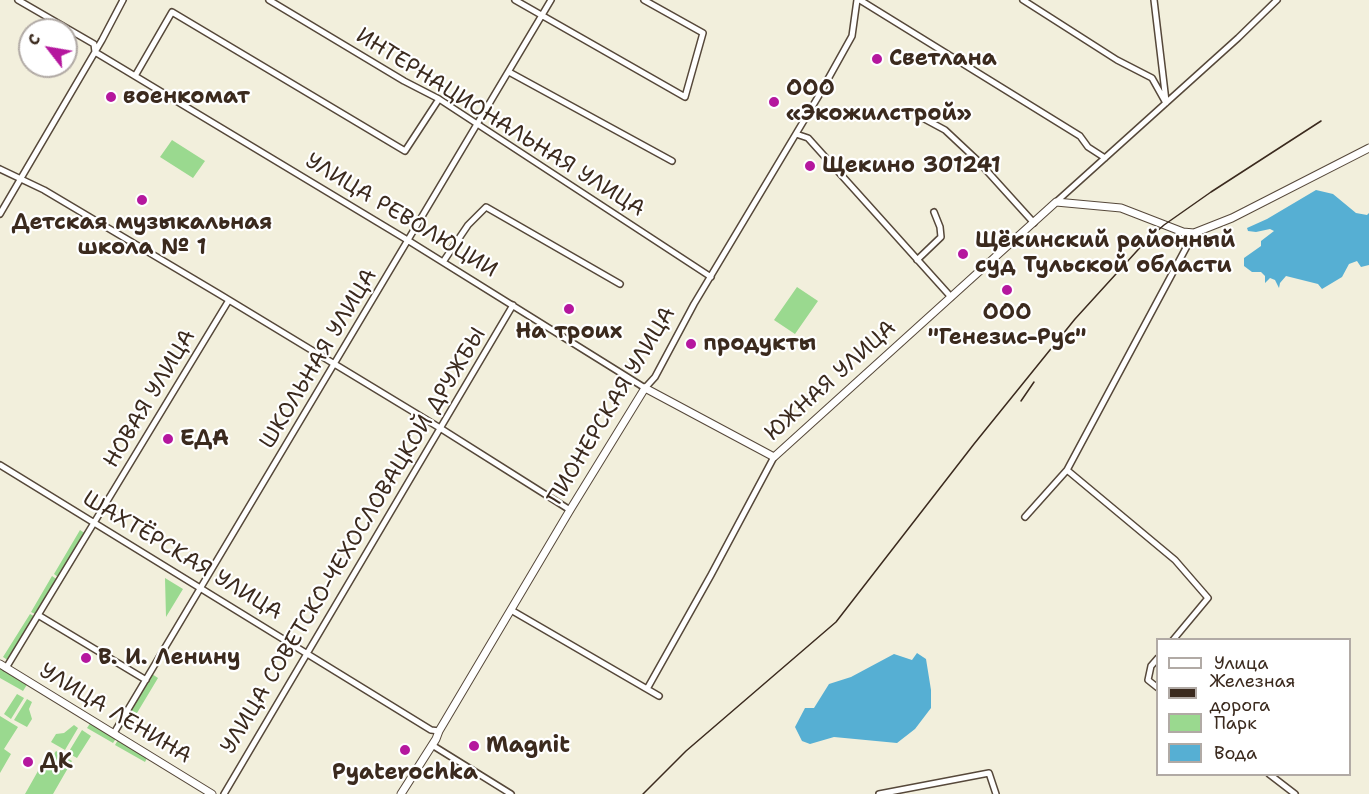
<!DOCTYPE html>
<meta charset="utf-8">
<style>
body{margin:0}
#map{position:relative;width:1369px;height:794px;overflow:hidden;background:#f2efdc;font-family:"Shantell Sans",sans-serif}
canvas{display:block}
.legend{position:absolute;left:1156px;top:638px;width:195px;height:138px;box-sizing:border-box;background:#fff;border:2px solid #b1aaa5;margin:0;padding:8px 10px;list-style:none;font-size:18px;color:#3b2a1e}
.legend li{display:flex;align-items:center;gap:12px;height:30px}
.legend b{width:30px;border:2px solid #b1aaa5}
.north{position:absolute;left:18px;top:18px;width:60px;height:60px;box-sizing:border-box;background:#fff;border:2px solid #b1aaa5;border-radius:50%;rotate:301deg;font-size:16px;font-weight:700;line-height:24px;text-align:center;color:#3b2a1e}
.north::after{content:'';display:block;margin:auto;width:21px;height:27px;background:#b5179e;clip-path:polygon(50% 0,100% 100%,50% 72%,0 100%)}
</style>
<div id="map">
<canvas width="1369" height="794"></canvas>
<ul class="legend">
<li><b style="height:8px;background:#fff"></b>Улица</li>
<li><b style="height:8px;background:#3b2a1e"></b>Железная дорога</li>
<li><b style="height:16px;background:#9ad98f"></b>Парк</li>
<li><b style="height:16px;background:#56afd3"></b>Вода</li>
</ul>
<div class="north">С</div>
</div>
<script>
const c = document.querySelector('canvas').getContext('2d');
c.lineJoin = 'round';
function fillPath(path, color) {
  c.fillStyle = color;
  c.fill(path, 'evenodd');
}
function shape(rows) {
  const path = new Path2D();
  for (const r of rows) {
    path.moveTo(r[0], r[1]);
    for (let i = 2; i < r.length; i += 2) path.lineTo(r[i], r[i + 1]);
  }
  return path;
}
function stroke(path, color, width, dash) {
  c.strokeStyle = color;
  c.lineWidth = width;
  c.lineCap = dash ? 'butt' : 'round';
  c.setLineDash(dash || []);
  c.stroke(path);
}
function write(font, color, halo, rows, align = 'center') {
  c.font = font + ' "Shantell Sans",sans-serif';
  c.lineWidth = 4.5;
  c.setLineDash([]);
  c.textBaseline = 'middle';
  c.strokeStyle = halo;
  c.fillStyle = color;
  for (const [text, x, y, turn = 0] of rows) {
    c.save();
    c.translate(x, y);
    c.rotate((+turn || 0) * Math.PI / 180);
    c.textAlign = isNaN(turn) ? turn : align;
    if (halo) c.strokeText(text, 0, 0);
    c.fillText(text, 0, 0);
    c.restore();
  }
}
const green = shape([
 [172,140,205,161,193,178,160,157],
 [797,287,818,301,795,334,774,320],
 [80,530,86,534,59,578,54,574],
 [52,576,58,580,37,615,31,612],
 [165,578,183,589,166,617],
 [30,614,36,617,9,661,3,657],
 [0,666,28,683,23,691,0,678],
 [152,674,158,678,128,728,124,728,120,726],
 [17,694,24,698,11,719,4,714],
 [27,699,32,702,29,709,32,719,27,727,14,720],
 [0,716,18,727,4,749,11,754,0,773],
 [91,722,117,737,113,743,87,728],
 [74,725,78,728,65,750,51,742,56,734,64,733],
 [82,730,91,736,77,758,68,753],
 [119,738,148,756,145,762,115,745],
 [56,751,72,761,53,794,25,794,38,771,42,773]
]);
const water = shape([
 [1316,190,1333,194,1356,213,1367,215,1369,213,1369,265,1361,267,1357,261,1349,264,1342,277,1322,289,1318,284,1286,276,1280,283,1279,288,1275,280,1270,278,1265,283,1265,276,1261,272,1252,272,1244,266,1244,258,1261,246,1261,241,1274,231,1270,229,1256,232,1248,231,1247,228,1267,219],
 [894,654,912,660,917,653,926,659,931,690,931,708,915,729,897,743,834,737,810,744,802,741,795,727,805,708,814,708,829,684,851,677]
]);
const minor = shape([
 [18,0,94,44,95,52],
 [269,0,404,81,439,99,711,277],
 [515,0,685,97,703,33,644,0],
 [860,0,1080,136,1088,147,1105,158],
 [1023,0,1117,60,1152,78,1166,103],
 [1154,0,1166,101],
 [95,52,409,241,645,388,655,377,694,304,818,97,852,36,857,0],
 [509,72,672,161],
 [135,76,172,12,405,151,439,99],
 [919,116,945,130,977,160,1034,223],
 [796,134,808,138,951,297],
 [0,169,44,190,219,294,440,428,570,510],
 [1056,202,1238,38,1277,0],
 [0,214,102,40,123,0],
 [917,260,941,237,940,227,934,212],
 [443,262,468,225,486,207,620,284],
 [0,465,431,730,439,731],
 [1025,517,1067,470],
 [511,610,659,696],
 [38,615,146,680],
 [1173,640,1208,598,1175,560,1067,470,1194,233],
 [1158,658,1151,666,1148,680,1158,688],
 [6,668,229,300],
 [647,689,711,575,774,457],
 [114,733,551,0],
 [432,745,511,794],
 [1269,774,1295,794],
 [224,794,513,305],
 [879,794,989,773,996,794]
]);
const tertiary = shape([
 [0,664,212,794],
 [401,794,436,739,439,731,570,510,645,388,774,457,1056,202,1121,208,1183,232,1194,233,1232,218,1369,148]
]);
const rail = shape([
 [1021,401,1034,382],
 [643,794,686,751,836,622,974,444,1075,319,1146,241,1164,225,1211,192,1321,121]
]);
const markers = [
 [877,59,6,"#b5179e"],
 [111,97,6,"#b5179e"],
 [774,102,6,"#b5179e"],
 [810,166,6,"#b5179e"],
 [142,200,6,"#b5179e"],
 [963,254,6,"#b5179e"],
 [1007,290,6,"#b5179e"],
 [569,309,6,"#b5179e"],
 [691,344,6,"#b5179e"],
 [168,439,6,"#b5179e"],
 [86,658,6,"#b5179e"],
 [474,746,6,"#b5179e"],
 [405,750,6,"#b5179e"],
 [28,762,6,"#b5179e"]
];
const poiNames = [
 ["Светлана",889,59],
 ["ООО",786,89],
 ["«Экожилстрой»",786,114],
 ["военкомат",123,97],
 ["Щекино 301241",822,166],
 ["Детская музыкальная",142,223,"center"],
 ["школа № 1",142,248,"center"],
 ["Щёкинский районный",975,241],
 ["суд Тульской области",975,266],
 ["ООО",1007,313,"center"],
 ["\"Генезис-Рус\"",1007,338,"center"],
 ["На троих",569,332,"center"],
 ["продукты",703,344],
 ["ЕДА",180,439],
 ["В. И. Ленину",98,658],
 ["Magnit",486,746],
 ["ДК",40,762],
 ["Pyaterochka",405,773,"center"]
];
const streetNames = [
 ["ИНТЕРНАЦИОНАЛЬНАЯ УЛИЦА",500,123,32],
 ["УЛИЦА РЕВОЛЮЦИИ",401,216,31],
 ["ШКОЛЬНАЯ УЛИЦА",319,359,-59],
 ["ЮЖНАЯ УЛИЦА",831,381,-42],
 ["НОВАЯ УЛИЦА",150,399,-59],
 ["ПИОНЕРСКАЯ УЛИЦА",612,406,-59],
 ["УЛИЦА СОВЕТСКО-ЧЕХОСЛОВАЦКОЙ ДРУЖБЫ",354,541,-59],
 ["ШАХТЁРСКАЯ УЛИЦА",182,556,31],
 ["УЛИЦА ЛЕНИНА",115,714,31]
];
fillPath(green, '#9ad98f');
fillPath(water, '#56afd3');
stroke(minor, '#56483a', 8);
stroke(tertiary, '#56483a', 9);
stroke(minor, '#fff', 5);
stroke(tertiary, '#fff', 7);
stroke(rail, '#3b2a1e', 1.5);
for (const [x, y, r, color] of markers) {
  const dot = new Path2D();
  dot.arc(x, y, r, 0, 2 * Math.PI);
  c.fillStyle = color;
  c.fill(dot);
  stroke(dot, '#fff', 2);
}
write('bold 22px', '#3b2a1e', '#fff', poiNames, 'left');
write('22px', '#3b2a1e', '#fff', streetNames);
</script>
